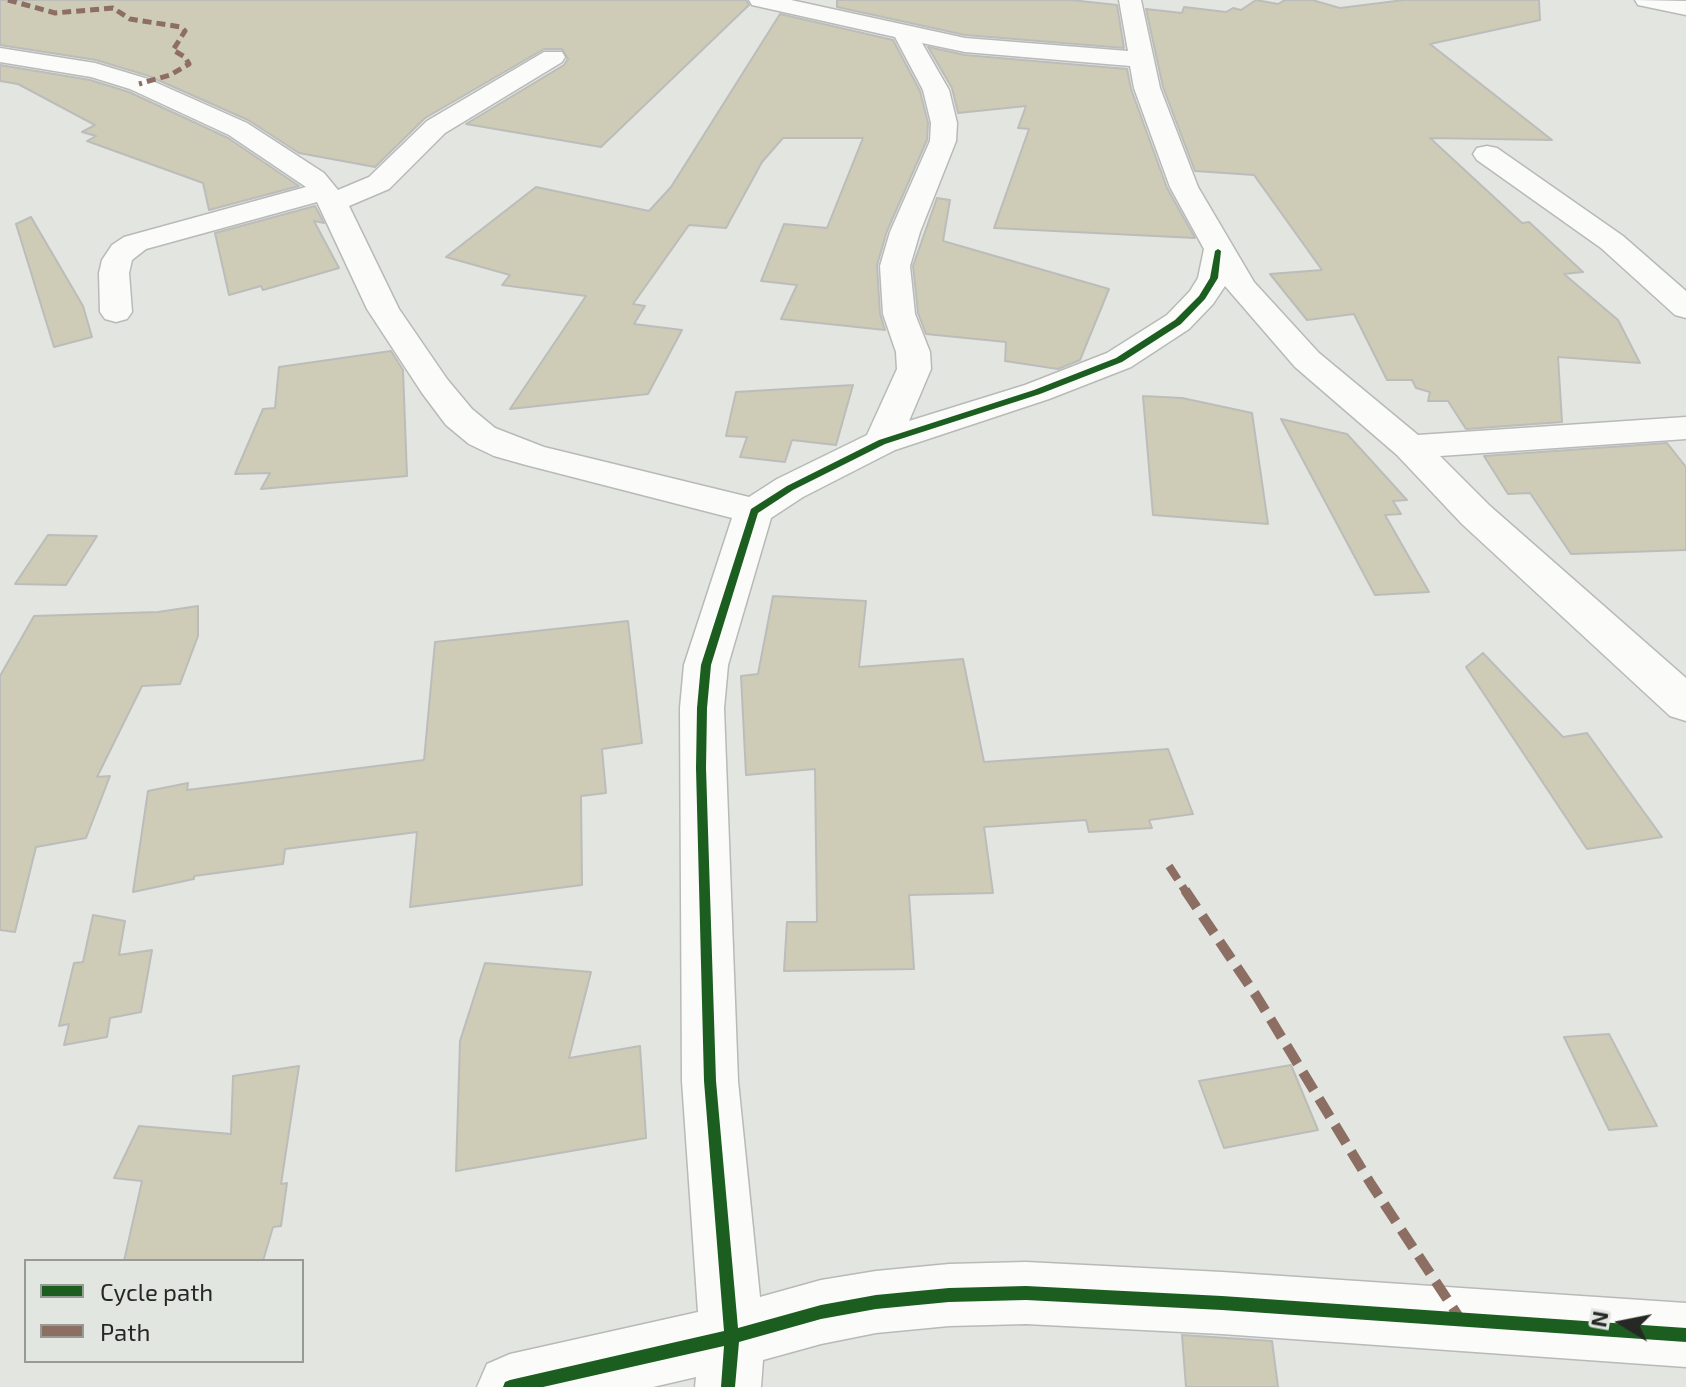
<!DOCTYPE html>
<style>
body{margin:0}
#map{position:relative;width:1686px;height:1387px;overflow:hidden;background:#e3e5e1;font-family:"Exo 2",sans-serif}
canvas{display:block}
.legend{position:absolute;left:24px;top:1259px;width:280px;height:104px;box-sizing:border-box;background:#e2e6e0;border:2px solid #979a95;margin:0;padding:10px 14px;list-style:none;font-size:24px;color:#262825}
.legend li{display:flex;align-items:center;gap:16px;height:40px}
.legend b{width:40px;border:2px solid #979a95}
.north{position:absolute;left:1582px;top:1283px;width:80px;height:80px;-webkit-text-stroke:6px #e2e6e0;paint-order:stroke;rotate:280deg;font-size:22px;font-weight:700;line-height:32px;text-align:center;color:#262825}
.north::after{content:'';display:block;margin:auto;width:28px;height:36px;background:#262825;clip-path:polygon(50% 0,100% 100%,50% 72%,0 100%)}
</style>
<div id="map">
<canvas width="1686" height="1387"></canvas>
<ul class="legend">
<li><b style="height:10px;background:#1b5e20"></b>Cycle path</li>
<li><b style="height:10px;background:#8d6e63"></b>Path</li>
</ul>
<div class="north">N</div>
</div>
<script>
const c = document.querySelector('canvas').getContext('2d');
c.lineJoin = 'round';
function fillPath(path, color) {
  c.fillStyle = color;
  c.fill(path, 'evenodd');
}
function shape(rows) {
  const path = new Path2D();
  for (const r of rows) {
    path.moveTo(r[0], r[1]);
    for (let i = 2; i < r.length; i += 2) path.lineTo(r[i], r[i + 1]);
  }
  return path;
}
function stroke(path, color, width, dash) {
  c.strokeStyle = color;
  c.lineWidth = width;
  c.lineCap = dash ? 'butt' : 'round';
  c.setLineDash(dash || []);
  c.stroke(path);
}
const building = shape([
 [0,0,746,0,749,5,601,147,466,124,564,65,568,59,562,49,544,49,425,118,375,167,299,153,248,120,149,76,96,60,0,45,0,0],
 [837,0,1071,0,1117,5,1124,48,965,35,837,7,837,0],
 [1256,0,1278,4,1285,0,1312,0,1340,8,1404,0,1539,0,1540,20,1430,44,1552,140,1430,138,1522,223,1529,222,1583,272,1564,274,1618,320,1640,363,1558,357,1562,422,1466,429,1448,401,1428,401,1430,392,1416,388,1412,380,1387,380,1354,314,1307,320,1270,274,1322,270,1254,175,1195,171,1163,87,1146,9,1182,13,1184,7,1226,12,1233,8,1241,10,1256,0],
 [780,14,893,40,920,91,928,123,927,140,887,231,877,265,880,314,885,330,781,319,797,285,761,281,784,224,827,228,863,138,783,138,762,162,726,228,689,225,633,304,645,306,634,324,682,330,648,394,510,409,586,296,502,285,510,275,446,257,536,187,649,211,671,187,780,14],
 [928,47,965,55,1127,69,1131,89,1167,188,1195,238,994,228,1029,129,1018,128,1026,106,958,113,952,88,928,47],
 [0,65,90,80,129,92,228,138,299,186,209,210,203,183,87,141,96,136,82,132,95,125,18,84,0,81,0,65],
 [937,198,950,200,943,241,1109,289,1080,360,1058,369,1005,361,1006,342,926,334,918,313,913,266,937,198],
 [315,206,324,223,314,221,339,268,263,290,261,286,229,295,215,233,315,206],
 [31,217,83,306,92,337,54,347,16,224,31,217],
 [391,351,403,370,407,476,261,489,270,473,235,474,263,409,275,408,279,367,391,351],
 [853,385,836,445,792,440,785,462,740,457,747,437,726,436,736,392,853,385],
 [1143,396,1182,398,1252,413,1268,524,1153,515,1143,396],
 [1281,419,1347,434,1407,500,1393,501,1401,514,1385,515,1429,592,1375,595,1281,419],
 [1667,443,1686,467,1686,550,1571,554,1530,493,1508,494,1484,456,1667,443],
 [48,535,97,536,66,585,15,584,48,535],
 [773,596,866,601,859,667,963,659,984,762,1168,749,1193,814,1149,820,1152,828,1089,832,1086,820,984,827,993,893,909,895,914,969,784,971,787,922,817,922,815,769,746,775,741,676,758,674,773,596],
 [198,606,198,636,180,684,142,686,97,777,110,776,86,838,36,847,15,932,0,930,0,676,34,616,158,612,198,606],
 [628,621,642,743,602,749,606,793,581,796,582,885,410,907,417,832,285,849,283,864,194,876,194,879,133,892,148,791,188,783,187,790,424,760,435,642,628,621],
 [1483,653,1563,737,1587,733,1662,837,1587,849,1466,667,1483,653],
 [93,915,125,921,119,955,152,950,141,1012,110,1018,107,1037,64,1045,69,1024,59,1026,74,963,83,962,93,915],
 [485,963,591,972,569,1058,640,1046,646,1138,456,1171,460,1041,485,963],
 [1609,1034,1657,1126,1609,1130,1564,1037,1609,1034],
 [1291,1065,1318,1130,1224,1148,1199,1081,1291,1065],
 [299,1066,281,1184,287,1183,281,1226,273,1227,263,1261,124,1261,142,1181,114,1178,139,1126,231,1134,233,1076,299,1066],
 [1182,1335,1272,1341,1278,1387,1186,1387,1182,1335]
]);
const minor = shape([
 [749,0,791,0,965,38,1128,51,1119,0,1141,0,1160,88,1198,187,1254,282,1319,353,1418,435,1686,417,1686,439,1440,456,1490,506,1686,678,1686,721,1670,716,1462,524,1397,455,1295,367,1225,286,1213,304,1189,329,1131,367,1049,399,895,450,803,497,771,518,728,665,724,708,738,1081,760,1297,821,1280,876,1271,949,1264,1026,1262,1222,1272,1686,1303,1686,1367,1222,1334,1026,1324,949,1326,876,1333,821,1344,763,1360,761,1387,695,1387,696,1377,653,1387,477,1387,487,1364,510,1354,698,1312,682,1081,680,708,684,665,732,518,526,465,494,456,469,444,446,425,422,393,367,309,317,202,146,249,132,260,129,273,132,312,127,319,116,322,105,319,100,312,99,273,102,260,112,245,124,237,306,187,229,135,130,89,91,77,0,62,0,48,95,63,148,79,247,123,324,173,338,190,369,177,427,121,544,52,562,52,565,57,562,62,445,133,389,189,349,206,399,309,447,379,472,409,495,428,544,447,749,497,777,479,867,435,897,369,896,352,883,314,880,266,890,232,930,141,931,123,923,90,895,37,752,5,749,0],
 [922,43,965,52,1130,66,1134,88,1170,187,1204,249,1198,278,1190,291,1167,315,1107,353,1025,385,909,421,931,369,930,352,915,314,910,266,920,232,956,141,957,123,949,90,922,43],
 [1635,0,1686,1,1686,15,1638,5,1635,0],
 [1487,146,1497,148,1623,236,1686,291,1686,318,1675,315,1601,248,1477,160,1473,154,1477,148,1487,146]
]);
const quietFar2 = shape([
 [8,0,55,13,113,8,130,19,181,27,185,31,173,50,185,57,189,64,170,75,139,84]
]);
const quietFar1 = shape([
 [1169,866,1186,892]
]);
const quiet = shape([
 [1185,890,1257,997,1371,1184,1461,1320]
]);
const cycleway = shape([
 [1218,249,1221,251,1218,278,1205,299,1181,324,1122,362,1040,394,885,444,793,490,758,513,711,665,707,708,706,768,716,1081,738,1328,821,1305,876,1295,949,1288,1026,1286,1222,1296,1686,1328,1686,1342,1222,1310,1026,1300,949,1302,876,1309,821,1319,739,1342,735,1387,721,1387,724,1346,543,1387,503,1387,505,1382,510,1380,724,1331,704,1081,696,768,697,708,701,665,751,509,787,486,879,440,1034,390,1116,358,1175,320,1199,296,1210,278,1215,251,1218,249]
]);
fillPath(building, '#cecbb7');
stroke(building, '#bcbdba', 2);
stroke(minor, '#b8bab7', 3);
fillPath(minor, '#fbfbfa');
stroke(quietFar2, '#8d6e63', 5, [9, 5]);
stroke(quietFar1, '#8d6e63', 8, [16, 8]);
stroke(quiet, '#8d6e63', 10, [21, 10]);
fillPath(cycleway, '#1b5e20');
</script>
